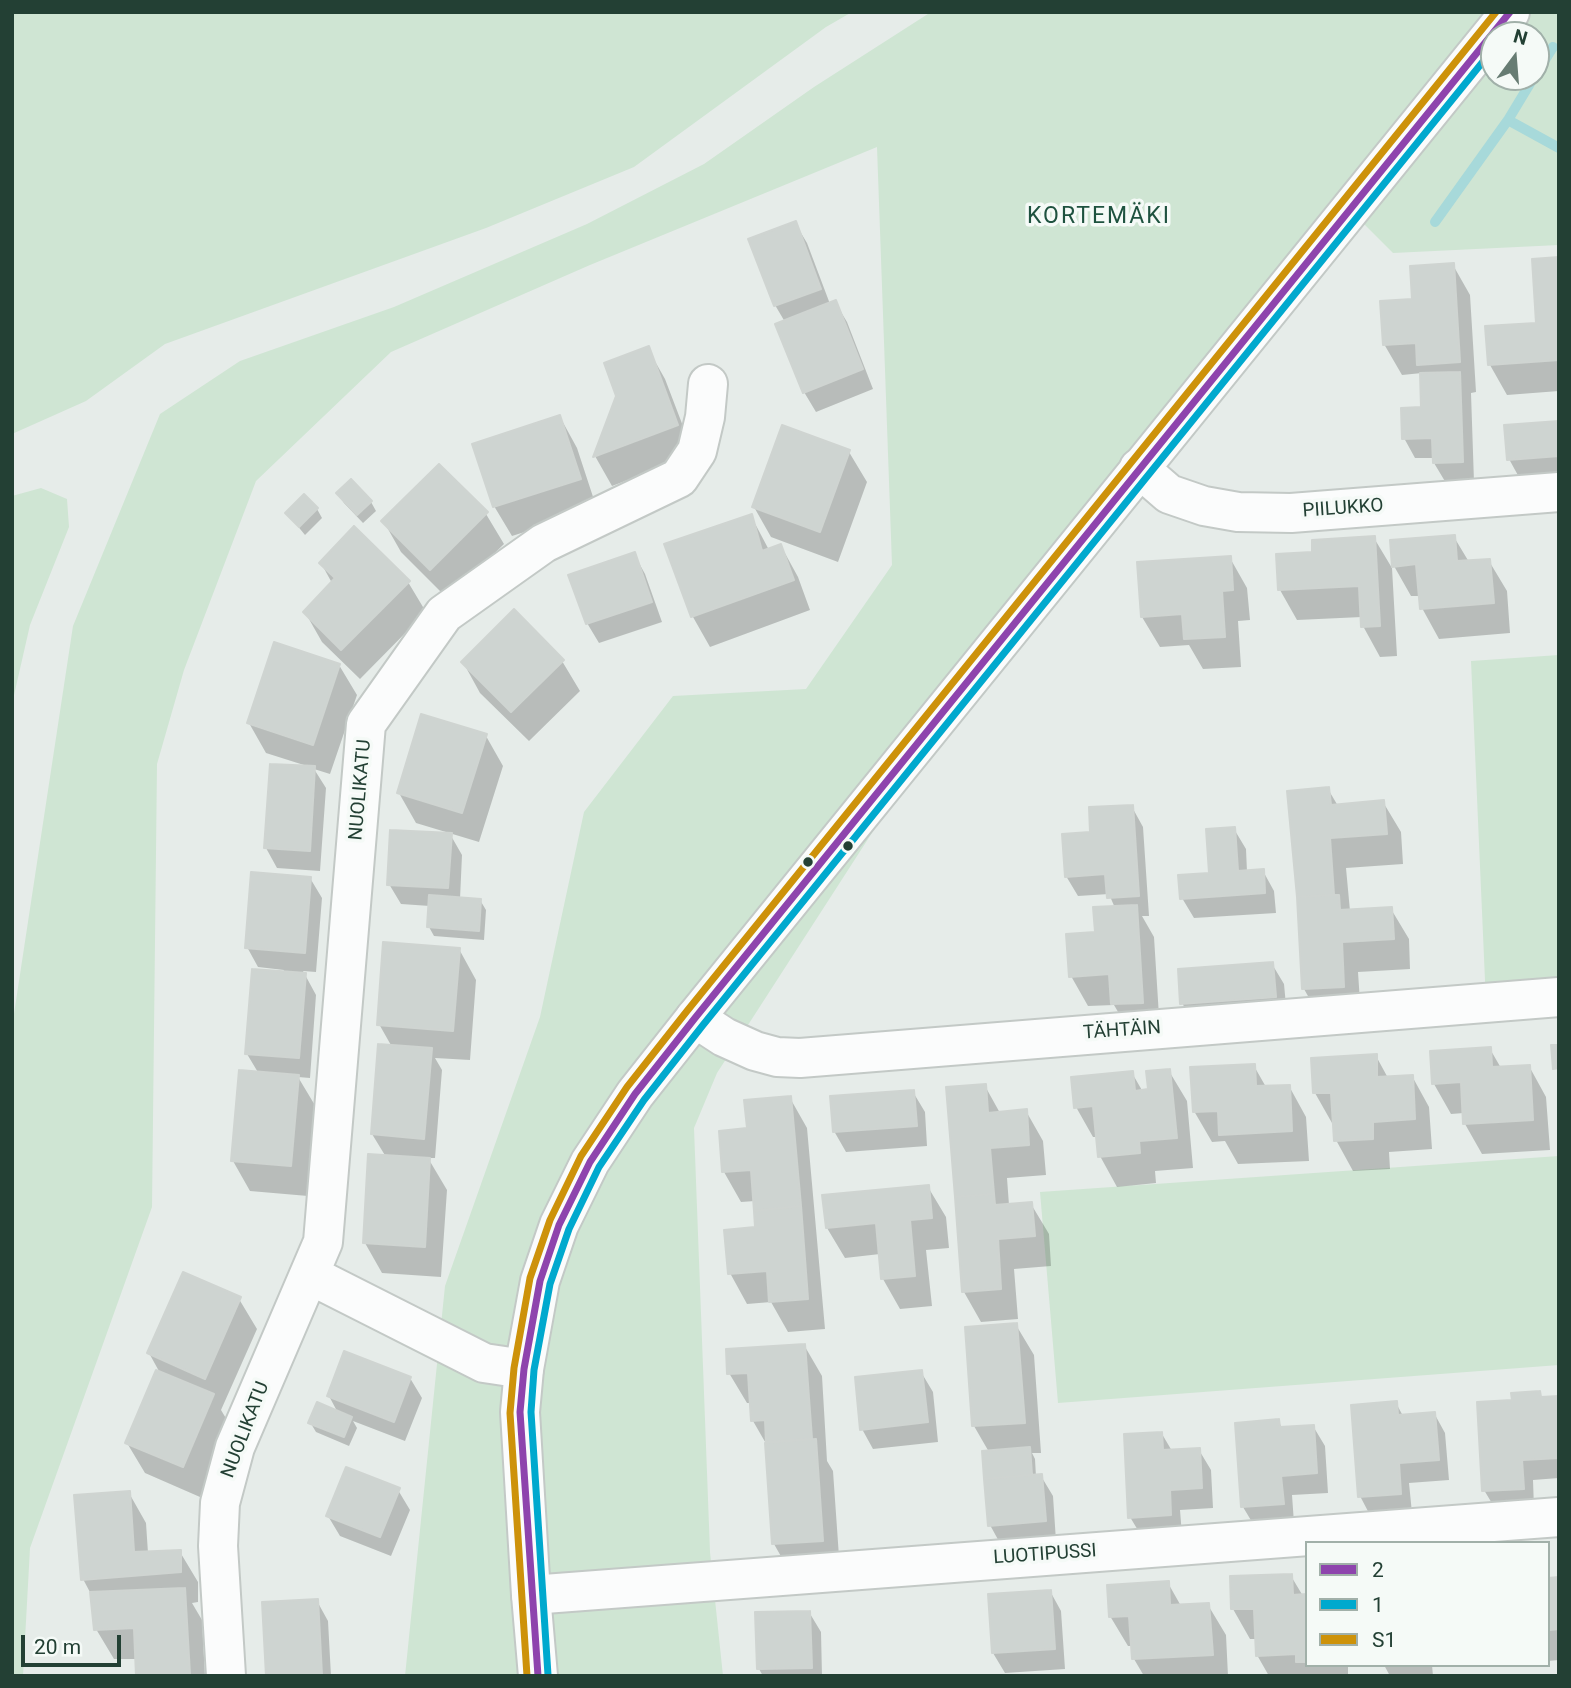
<!DOCTYPE html>
<meta charset="utf-8">
<style>
body{margin:0}
#map{position:relative;width:1571px;height:1688px;overflow:hidden;background:#e6ece9;font-family:Roboto,sans-serif}
canvas{display:block}
.frame{position:absolute;inset:0;border:14px solid #234034;pointer-events:none}
.legend{position:absolute;left:1305px;top:1541px;width:245px;height:126px;box-sizing:border-box;background:#f5faf7;border:2px solid #a1b0a9;margin:0;padding:9px 12px;list-style:none;font-size:21px;color:#234034}
.legend li{display:flex;align-items:center;gap:14px;height:35px}
.legend b{width:35px;border:2px solid #a1b0a9}
.north{position:absolute;left:1480px;top:21px;width:70px;height:70px;box-sizing:border-box;background:#f5faf7;border:2px solid #a1b0a9;border-radius:50%;rotate:16deg;font-size:19px;font-weight:700;line-height:28px;text-align:center;color:#234034}
.north::after{content:'';display:block;margin:auto;width:24px;height:32px;background:#677c73;clip-path:polygon(50% 0,100% 100%,50% 72%,0 100%)}
.scale{position:absolute;left:21px;top:1635px;width:100px;height:32px;box-sizing:border-box;border:4px solid #234034;border-top:0;padding-left:9px;font-size:21px;line-height:24px;white-space:nowrap;color:#234034;-webkit-text-stroke:5px #f5faf7;paint-order:stroke}
</style>
<div id="map">
<canvas width="1571" height="1688"></canvas>
<div class="frame"></div>
<ul class="legend">
<li><b style="height:9px;background:#8e44ad"></b>2</li>
<li><b style="height:9px;background:#00a9ce"></b>1</li>
<li><b style="height:9px;background:#cd920a"></b>S1</li>
</ul>
<div class="north">N</div>
<div class="scale">20 m</div>
</div>
<script>
const c = document.querySelector('canvas').getContext('2d');
c.lineJoin = 'round';
function fillPath(path, color) {
  c.fillStyle = color;
  c.fill(path, 'evenodd');
}
function shape(rows) {
  const path = new Path2D();
  for (const r of rows) {
    path.moveTo(r[0], r[1]);
    for (let i = 2; i < r.length; i += 2) path.lineTo(r[i], r[i + 1]);
  }
  return path;
}
function stroke(path, color, width, dash) {
  c.strokeStyle = color;
  c.lineWidth = width;
  c.lineCap = dash ? 'butt' : 'round';
  c.setLineDash(dash || []);
  c.stroke(path);
}
function write(font, color, halo, rows, align = 'center') {
  c.font = font + ' Roboto,sans-serif';
  c.lineWidth = 7;
  c.setLineDash([]);
  c.textBaseline = 'middle';
  c.strokeStyle = halo;
  c.fillStyle = color;
  for (const [text, x, y, turn = 0] of rows) {
    c.save();
    c.translate(x, y);
    c.rotate((+turn || 0) * Math.PI / 180);
    c.textAlign = isNaN(turn) ? turn : align;
    if (halo) c.strokeText(text, 0, 0);
    c.fillText(text, 0, 0);
    c.restore();
  }
}
const green = shape([
 [12,12,852,12,826,27,634,167,486,228,165,344,86,401,12,434],
 [931,12,1559,12,1559,245,1393,253,1335,195,1052,554,717,1073,694,1128,710,1552,723,1676,405,1676,445,1286,540,1017,584,812,673,696,806,689,892,565,877,147,590,265,391,352,256,481,184,670,157,764,152,1207,30,1548,23,1676,12,1676,12,1027,73,626,160,414,240,361,394,307,587,224,704,164,814,87],
 [1494,35,1536,35,1536,77,1494,77],
 [41,488,67,499,69,527,30,625,12,704,12,496],
 [1559,655,1559,995,1486,1003,1471,661],
 [1559,1156,1559,1365,1058,1403,1040,1192]
]);
const shadow = shape([
 [795,223,807,243,830,304,835,302,847,322,873,389,816,412,804,392,785,322,775,305],
 [1559,259,1559,391,1507,395,1490,365,1538,324],
 [1453,265,1470,295,1476,392,1471,393,1474,482,1446,483,1434,463,1434,458,1415,458,1404,438,1423,409,1422,373,1402,375,1384,344,1414,300],
 [648,349,665,379,694,455,612,486,595,456,618,396],
 [560,417,577,448,597,509,512,536,494,506],
 [1559,423,1559,477,1520,479,1509,459],
 [849,452,867,482,838,562,771,537,754,507],
 [338,494,371,502,376,511,363,523,344,503],
 [317,509,322,518,305,535,287,513],
 [486,514,504,544,448,599,401,552,384,522],
 [751,516,769,550,781,546,798,577,810,610,710,647,693,617,667,545],
 [1454,537,1469,562,1489,561,1507,591,1510,633,1439,639,1422,608,1421,596,1411,596,1394,566],
 [1374,538,1392,568,1397,656,1380,657,1363,626,1362,617,1297,620,1280,590,1314,554],
 [634,554,645,574,662,622,599,643,587,623],
 [1230,558,1247,588,1250,620,1238,621,1241,667,1203,669,1189,645,1160,647,1142,617],
 [321,563,408,582,426,612,360,679,322,642,305,612,332,583],
 [562,661,580,691,529,741,480,693,463,662],
 [339,665,357,695,330,774,314,769,326,788,320,871,277,868,266,848,307,766,266,753,249,723],
 [486,736,503,766,479,842,416,823,399,793],
 [1328,789,1338,806,1383,802,1401,832,1403,864,1346,868,1350,911,1391,909,1409,939,1410,969,1358,972,1361,1017,1321,1019,1304,989,1289,793],
 [1132,807,1143,827,1149,916,1142,916,1154,937,1160,1032,1131,1034,1114,1005,1088,1006,1071,976,1115,908,1109,894,1078,896,1066,876,1092,834],
 [1234,829,1246,849,1247,872,1263,871,1274,891,1276,913,1194,918,1182,898,1211,874],
 [450,834,462,855,460,899,480,900,486,910,484,940,434,936,429,927,430,906,401,904,389,884],
 [310,878,322,898,316,972,303,971,316,995,310,1078,298,1077,316,1107,308,1196,250,1191,233,1161,259,1074,247,1054,284,970,258,967,247,947],
 [459,949,476,980,470,1060,435,1058,442,1070,435,1158,428,1158,447,1190,441,1277,382,1273,365,1243,386,1157,372,1134,392,1047,379,1024],
 [1272,964,1284,984,1287,1016,1194,1023,1182,1003],
 [1490,1049,1501,1068,1529,1066,1546,1097,1550,1150,1482,1154,1465,1124,1464,1113,1451,1114,1434,1084],
 [1376,1056,1388,1078,1412,1076,1429,1107,1432,1149,1389,1152,1390,1169,1353,1171,1336,1140,1335,1123,1332,1123,1315,1093],
 [1254,1066,1266,1087,1289,1086,1306,1117,1309,1161,1238,1164,1225,1141,1212,1142,1194,1111],
 [1169,1071,1187,1101,1193,1168,1155,1171,1156,1183,1117,1187,1100,1156,1098,1137,1093,1137,1076,1107,1132,1073,1143,1092,1150,1091],
 [985,1086,1000,1113,1026,1111,1043,1141,1046,1175,1007,1178,1009,1205,1031,1204,1049,1234,1051,1266,1014,1269,1018,1319,981,1322,964,1292],
 [913,1092,925,1112,927,1146,846,1152,834,1131],
 [790,1098,807,1128,825,1329,788,1332,771,1302,747,1304,730,1273,757,1229,755,1201,741,1202,724,1172,748,1130],
 [928,1187,946,1217,949,1248,926,1250,932,1306,900,1309,883,1279,880,1254,845,1258,827,1228],
 [239,1299,257,1329,221,1410,230,1425,200,1497,145,1473,127,1443,160,1373,149,1353],
 [1016,1325,1034,1355,1041,1453,1032,1453,1035,1459,1036,1477,1041,1476,1053,1496,1056,1541,1001,1545,990,1525,989,1452,974,1426,967,1329],
 [804,1345,822,1376,827,1461,833,1471,840,1571,791,1574,774,1544,768,1447,753,1421,752,1403,747,1403,729,1373],
 [921,1372,933,1392,938,1442,873,1449,862,1429],
 [410,1378,422,1398,405,1441,353,1421,357,1428,349,1446,316,1432,310,1422,338,1413,329,1396],
 [1539,1393,1542,1399,1559,1398,1559,1478,1533,1480,1534,1508,1496,1510,1484,1490,1513,1401],
 [1396,1403,1403,1416,1434,1413,1445,1433,1449,1480,1409,1483,1412,1513,1371,1517,1360,1496],
 [1278,1421,1283,1429,1313,1426,1325,1446,1328,1493,1292,1495,1294,1523,1255,1527,1243,1507],
 [1162,1434,1172,1451,1199,1450,1211,1470,1213,1508,1180,1510,1182,1535,1142,1537,1130,1517],
 [398,1490,410,1510,391,1556,340,1536,328,1516],
 [129,1493,146,1523,148,1553,180,1552,198,1582,198,1602,192,1603,202,1620,205,1676,138,1676,137,1659,114,1659,96,1629,92,1596,83,1579],
 [1291,1576,1303,1596,1307,1596,1307,1665,1348,1665,1348,1676,1269,1676,1257,1655,1257,1639,1250,1639,1233,1609],
 [1548,1579,1559,1579,1559,1660,1548,1661],
 [1168,1583,1181,1606,1208,1605,1226,1635,1228,1676,1144,1676,1134,1659,1133,1646,1128,1646,1110,1616],
 [1050,1591,1061,1611,1065,1669,1005,1673,993,1653],
 [317,1601,328,1621,331,1676,267,1676],
 [809,1612,821,1632,822,1676,763,1676,759,1669],
 [1384,1665,1432,1665,1433,1676,1390,1676]
]);
const stream = shape([
 [1536,74,1553,47],
 [1508,120,1559,148],
 [1435,222,1508,120,1534,77]
]);
const building = shape([
 [796,221,821,289,774,306,748,239,796,221],
 [1559,257,1559,360,1488,365,1485,326,1536,323,1532,259,1559,257],
 [1454,263,1460,362,1417,365,1416,343,1383,345,1380,301,1412,299,1410,266,1454,263],
 [836,300,863,369,803,393,775,324,836,300],
 [649,346,678,425,593,457,616,396,604,363,649,346],
 [1460,372,1463,462,1433,463,1432,438,1402,439,1401,408,1421,407,1420,373,1460,372],
 [560,415,581,479,493,507,472,444,560,415],
 [1559,421,1559,456,1507,460,1504,425,1559,421],
 [782,425,850,450,820,532,752,507,782,425],
 [439,464,488,512,430,570,381,521,439,464],
 [351,479,372,501,357,515,336,493,351,479],
 [304,494,318,508,299,527,285,513,304,494],
 [752,514,762,551,781,544,794,580,691,617,664,544,752,514],
 [354,526,410,581,341,650,303,612,335,578,319,563,354,526],
 [1455,535,1457,561,1490,559,1494,603,1420,609,1416,564,1392,567,1390,540,1455,535],
 [1375,536,1380,626,1361,627,1359,586,1278,590,1276,554,1312,552,1312,540,1375,536],
 [635,552,652,602,586,624,568,575,635,552],
 [1231,556,1233,590,1222,591,1225,637,1184,639,1182,614,1141,617,1137,562,1231,556],
 [514,609,564,660,511,712,461,662,514,609],
 [274,642,340,664,313,745,247,723,274,642],
 [421,714,487,734,462,813,397,793,421,714],
 [270,764,315,766,310,851,264,848,270,764],
 [1329,787,1331,805,1384,800,1387,834,1330,838,1334,895,1297,897,1287,791,1329,787],
 [1133,805,1139,896,1107,898,1105,874,1065,877,1062,834,1090,832,1089,807,1133,805],
 [1235,827,1238,871,1264,869,1265,893,1180,899,1178,875,1209,873,1206,829,1235,827],
 [390,830,452,833,448,888,387,885,390,830],
 [251,872,311,877,305,953,245,948,251,872],
 [429,895,481,899,479,931,427,927,429,895],
 [1334,895,1339,895,1340,910,1392,907,1394,939,1342,942,1344,987,1302,989,1297,897,1334,895],
 [1137,905,1143,1003,1111,1004,1109,974,1069,977,1066,934,1095,932,1093,907,1137,905],
 [383,942,460,948,453,1031,377,1025,383,942],
 [1273,962,1276,997,1180,1004,1178,969,1273,962],
 [252,969,306,973,299,1058,245,1054,252,969],
 [378,1044,432,1048,424,1139,371,1134,378,1044],
 [1551,1045,1559,1045,1559,1068,1553,1069,1551,1045],
 [1491,1047,1492,1067,1530,1065,1533,1120,1463,1124,1461,1082,1432,1084,1430,1051,1491,1047],
 [1377,1054,1377,1077,1413,1075,1415,1119,1373,1122,1373,1139,1334,1141,1331,1093,1313,1093,1311,1058,1377,1054],
 [1255,1064,1256,1086,1290,1085,1292,1131,1219,1135,1218,1111,1193,1112,1190,1067,1255,1064],
 [1170,1069,1177,1138,1139,1141,1140,1153,1098,1157,1093,1106,1074,1108,1071,1077,1133,1071,1135,1091,1148,1089,1146,1071,1170,1069],
 [239,1070,299,1075,291,1166,231,1161,239,1070],
 [986,1084,988,1113,1027,1109,1029,1145,990,1148,994,1194,955,1197,946,1087,986,1084],
 [914,1090,917,1126,833,1132,830,1096,914,1090],
 [791,1096,801,1206,754,1211,751,1170,722,1172,719,1131,747,1128,744,1100,791,1096],
 [368,1154,430,1158,425,1247,363,1243,368,1154],
 [929,1185,932,1218,910,1220,915,1276,881,1279,876,1223,826,1228,822,1195,929,1185],
 [994,1194,995,1205,1032,1202,1035,1236,998,1239,1001,1289,962,1292,955,1197,994,1194],
 [801,1206,808,1299,769,1302,767,1271,728,1274,724,1230,755,1227,754,1211,801,1206],
 [183,1272,241,1297,205,1379,147,1353,183,1272],
 [1017,1323,1025,1423,972,1426,965,1327,1017,1323],
 [805,1344,812,1439,766,1442,765,1420,751,1421,748,1373,727,1374,726,1349,805,1344],
 [344,1351,411,1377,394,1422,327,1396,344,1351],
 [156,1370,214,1394,183,1467,125,1443,156,1370],
 [922,1370,928,1422,860,1430,855,1377,922,1370],
 [1540,1391,1541,1397,1559,1396,1559,1458,1522,1460,1524,1489,1482,1491,1477,1402,1512,1400,1511,1393,1540,1391],
 [1397,1401,1398,1415,1435,1412,1439,1460,1399,1463,1401,1494,1358,1497,1351,1405,1397,1401],
 [317,1402,352,1417,344,1437,308,1423,317,1402],
 [1279,1419,1280,1427,1314,1425,1317,1473,1281,1476,1284,1504,1241,1507,1235,1423,1279,1419],
 [1162,1432,1163,1450,1200,1448,1202,1488,1170,1490,1171,1515,1128,1518,1124,1434,1162,1432],
 [816,1439,823,1541,772,1544,765,1443,816,1439],
 [1030,1447,1032,1475,984,1479,982,1451,1030,1447],
 [346,1467,400,1488,380,1537,326,1516,346,1467],
 [1042,1474,1046,1521,988,1526,984,1479,1042,1474],
 [130,1491,134,1552,181,1550,181,1572,81,1580,74,1495,130,1491],
 [1292,1574,1293,1595,1307,1594,1307,1662,1296,1662,1296,1654,1256,1656,1254,1609,1231,1609,1230,1576,1292,1574],
 [1559,1577,1559,1629,1548,1630,1548,1578,1559,1577],
 [1169,1581,1170,1605,1209,1603,1213,1655,1132,1659,1129,1616,1109,1617,1107,1585,1169,1581],
 [185,1588,190,1675,136,1676,134,1628,94,1630,90,1592,185,1588],
 [1051,1590,1055,1649,992,1653,988,1594,1051,1590],
 [318,1599,322,1676,266,1676,262,1602,318,1599],
 [810,1611,812,1668,757,1669,755,1612,810,1611]
]);
const minor = shape([
 [1139,468,1169,494,1204,506,1238,512,1291,513,1559,492],
 [695,1018,724,1037,755,1051,777,1057,800,1058,1559,997],
 [310,1275,484,1363,524,1369],
 [531,1595,1559,1517],
 [226,1676,218,1546,220,1503,235,1447,323,1242,366,724,444,614,544,543,679,478,697,451,705,417,708,384]
]);
const tertiary = shape([
 [538,1676,531,1595,520,1412,524,1369,540,1281,559,1225,590,1162,635,1094,695,1018,1510,12]
]);
const bus1 = shape([
 [538,1676,520,1412,524,1369,540,1281,559,1225,590,1162,635,1094,695,1018,1510,12]
]);
const bus2 = shape([
 [548,1675,531,1412,534,1370,550,1284,569,1229,599,1167,644,1100,703,1025,1494,48]
]);
const bus3 = shape([
 [527,1676,510,1413,514,1368,530,1278,550,1220,581,1156,627,1087,687,1011,1496,12]
]);
const markers = [
 [848,846,6,"#234034"],
 [808,862,6,"#234034"]
];
const streetNames = [
 ["PIILUKKO",1343,509,-4],
 ["NUOLIKATU",361,790,-85],
 ["TÄHTÄIN",1122,1031,-4],
 ["NUOLIKATU",246,1430,-69],
 ["LUOTIPUSSI",1045,1555,-4]
];
const quarterNames = [
 ["KORTEMÄKI",1099,217]
];
fillPath(green, '#cfe5d3');
fillPath(shadow, '#0003');
stroke(stream, '#a7d9da', 10);
fillPath(building, '#ced4d1');
stroke(building, '#cfd4d1', 2);
stroke(minor, '#c3c9c6', 42);
stroke(tertiary, '#c3c9c6', 42);
stroke(minor, '#fbfcfc', 38);
stroke(tertiary, '#fbfcfc', 38);
stroke(bus1, '#8e44ad', 7);
stroke(bus2, '#00a9ce', 7);
stroke(bus3, '#cd920a', 7);
for (const [x, y, r, color] of markers) {
  const dot = new Path2D();
  dot.arc(x, y, r, 0, 2 * Math.PI);
  c.fillStyle = color;
  c.fill(dot);
  stroke(dot, '#f5faf7', 2.5);
}
write('19px', '#234034', '#f5faf7', streetNames);
c.letterSpacing = '2px';
write('23px', '#1e523f', '#f5faf7', quarterNames);
c.letterSpacing = '0px';
</script>
